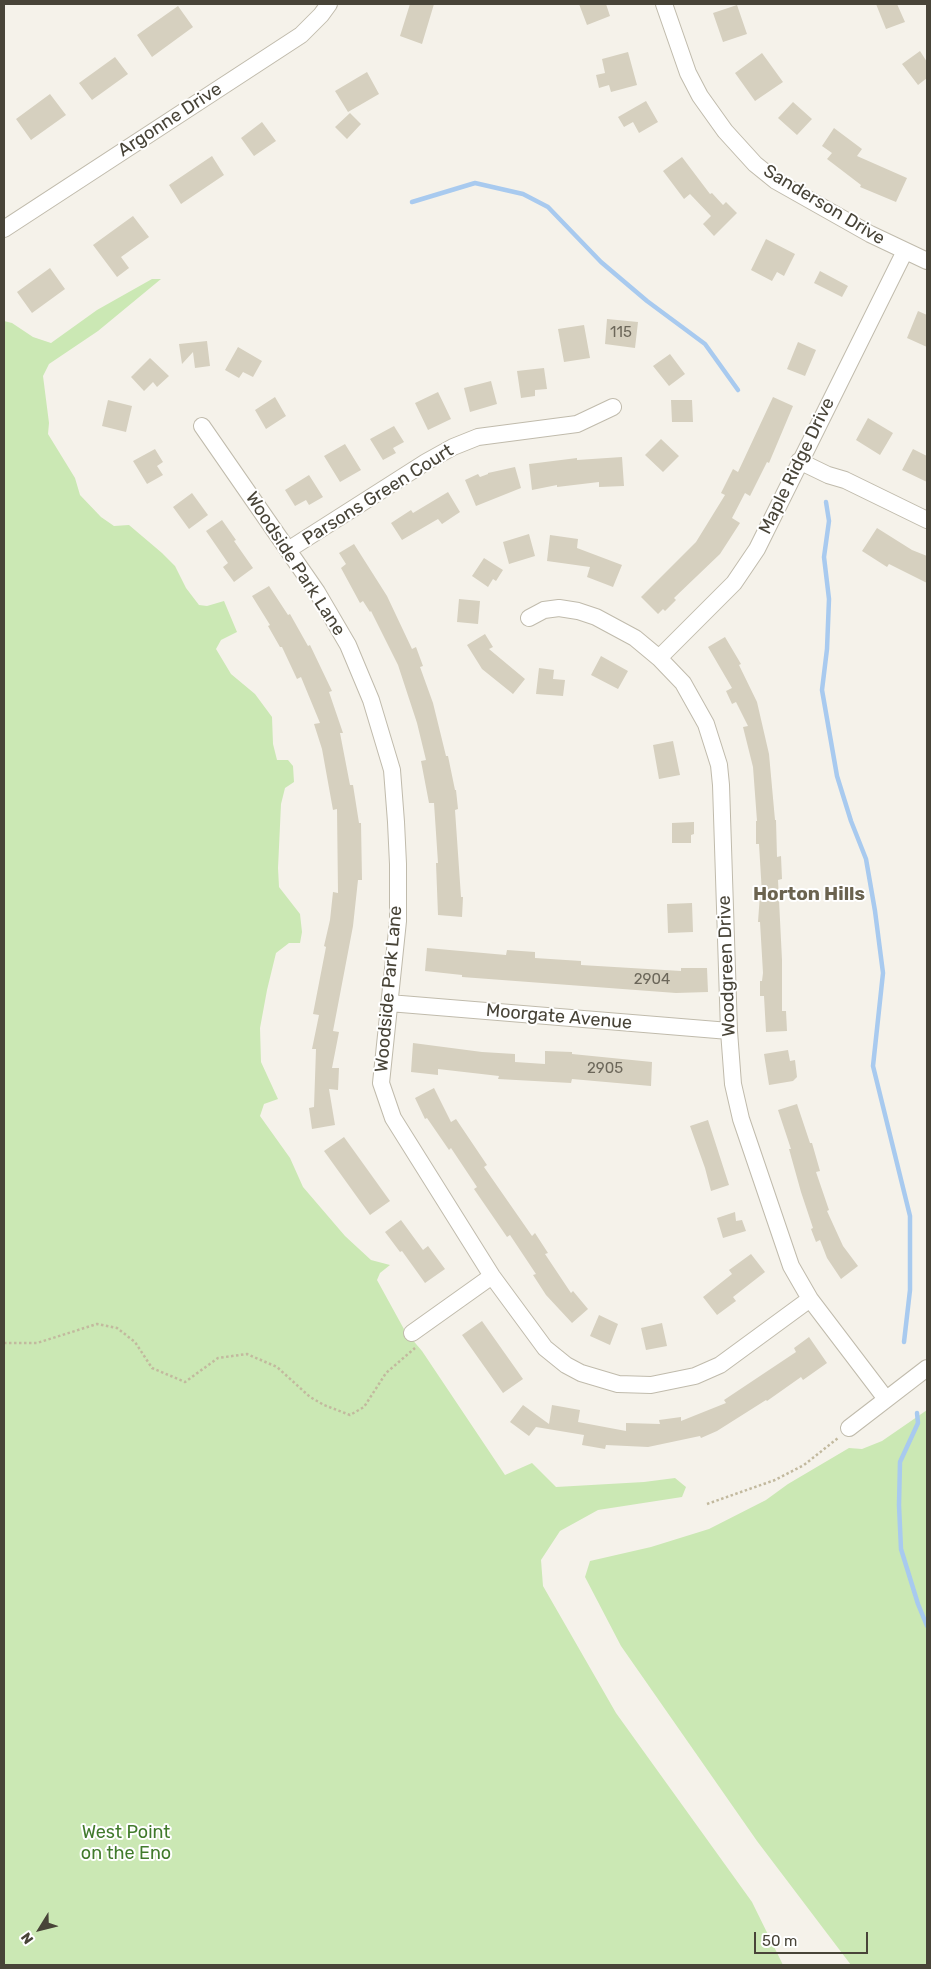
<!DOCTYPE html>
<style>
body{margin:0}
#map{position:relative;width:931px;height:1969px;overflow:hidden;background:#f5f2ea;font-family:Rubik,sans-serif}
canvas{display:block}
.frame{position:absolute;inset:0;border:5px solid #484438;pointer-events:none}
.north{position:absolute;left:15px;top:1904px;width:50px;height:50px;-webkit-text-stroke:4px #fff;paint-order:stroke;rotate:234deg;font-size:14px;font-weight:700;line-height:20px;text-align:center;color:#484438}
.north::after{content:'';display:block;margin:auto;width:18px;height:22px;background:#484438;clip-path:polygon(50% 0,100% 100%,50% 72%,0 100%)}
.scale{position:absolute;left:754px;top:1932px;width:114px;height:22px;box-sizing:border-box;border:2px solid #484438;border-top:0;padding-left:6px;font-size:15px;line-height:18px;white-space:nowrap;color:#484438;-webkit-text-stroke:4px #fff;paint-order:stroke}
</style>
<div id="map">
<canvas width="931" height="1969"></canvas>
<div class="frame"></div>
<div class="north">N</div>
<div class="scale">50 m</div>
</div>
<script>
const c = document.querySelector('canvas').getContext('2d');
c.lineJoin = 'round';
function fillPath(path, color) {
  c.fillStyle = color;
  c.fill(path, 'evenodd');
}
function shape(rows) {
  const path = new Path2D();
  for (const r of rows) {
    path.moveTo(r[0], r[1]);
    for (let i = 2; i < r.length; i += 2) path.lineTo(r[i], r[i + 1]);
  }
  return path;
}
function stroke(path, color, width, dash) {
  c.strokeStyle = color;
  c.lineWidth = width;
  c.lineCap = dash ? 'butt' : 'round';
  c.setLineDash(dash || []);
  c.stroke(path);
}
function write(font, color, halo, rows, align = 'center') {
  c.font = font + ' Rubik,sans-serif';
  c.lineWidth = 4;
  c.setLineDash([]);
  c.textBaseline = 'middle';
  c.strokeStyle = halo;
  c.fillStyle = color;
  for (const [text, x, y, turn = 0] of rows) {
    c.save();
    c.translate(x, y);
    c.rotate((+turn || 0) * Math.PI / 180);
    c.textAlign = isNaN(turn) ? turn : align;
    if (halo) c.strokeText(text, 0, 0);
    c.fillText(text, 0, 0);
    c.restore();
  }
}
const green = shape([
 [152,279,161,279,98,331,49,364,43,376,49,423,48,434,75,478,80,495,101,517,114,526,129,525,162,553,175,566,186,588,199,605,207,606,224,601,237,632,221,640,216,649,231,674,255,694,272,717,273,744,277,760,288,760,293,766,294,782,285,788,281,804,278,868,279,887,300,914,302,932,300,943,289,943,276,953,267,990,260,1028,261,1062,278,1099,264,1104,260,1116,290,1158,303,1187,345,1236,371,1260,390,1265,380,1273,377,1280,405,1331,422,1351,505,1475,532,1463,556,1487,644,1482,675,1478,686,1487,682,1497,598,1510,560,1531,541,1560,543,1586,616,1713,752,1902,783,1965,4,1965,4,321,12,323,33,337,51,343,97,310],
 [927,1410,927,1965,851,1965,757,1841,621,1646,585,1577,590,1561,651,1547,709,1529,766,1500,788,1484,849,1448,862,1449,882,1441]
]);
const stream = shape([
 [412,202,475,183,523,194,548,207,601,262,647,301,705,344,738,390],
 [826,502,829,521,824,557,829,599,827,649,822,690,837,776,851,821,866,859,875,911,883,973,873,1066,910,1216,910,1290,904,1342],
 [917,1413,918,1423,900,1462,899,1505,901,1549,918,1604,927,1626]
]);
const building = shape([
 [410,4,434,4,422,44,400,36],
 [579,4,606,4,610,16,587,25],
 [876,4,897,4,905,22,886,29],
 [737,5,747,34,723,42,713,13],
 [178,6,193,27,152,57,137,35],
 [920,51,927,62,927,78,918,85,902,64],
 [628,52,637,85,611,92,609,85,599,88,596,75,605,73,602,59],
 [762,53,783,82,755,101,735,73],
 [115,57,128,74,92,100,79,83],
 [367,72,379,94,348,112,335,91],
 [50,94,66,115,31,140,16,119],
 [646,101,658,122,639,133,633,122,624,127,618,117],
 [793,102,812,119,797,135,778,118],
 [350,113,361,124,347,139,335,127],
 [262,122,276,141,254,156,241,138],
 [834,128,862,149,857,156,907,178,896,202,860,187,861,185,827,159,832,153,822,146],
 [212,156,224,175,181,204,169,185],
 [682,157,710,194,712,193,723,205,726,202,737,213,714,236,703,224,711,216,690,194,684,199,663,171],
 [133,216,149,237,121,257,129,268,117,277,93,245],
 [766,239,795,254,784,276,777,272,772,281,751,270],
 [50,268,65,289,32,313,17,292],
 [820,271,848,286,842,297,814,283],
 [918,311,927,315,927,347,907,338],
 [607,319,638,322,635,348,605,344],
 [584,325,590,358,564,362,558,329],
 [207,341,210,366,195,368,193,352,182,364,179,344],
 [798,342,816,350,805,376,787,369],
 [238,347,262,361,253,377,243,372,239,378,225,370],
 [670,354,685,374,669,386,653,366],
 [150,358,169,376,157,387,153,382,144,391,131,377],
 [544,368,547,389,535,390,535,396,521,398,517,371],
 [491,381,497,404,470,412,464,388],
 [438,392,451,419,428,430,415,403],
 [275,397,286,416,266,429,255,410],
 [773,397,793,406,769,463,767,462,750,496,745,493,732,518,740,523,720,554,674,598,676,600,665,611,663,609,658,614,641,597,696,542,725,495,721,493,733,469,738,472],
 [108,400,132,406,126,432,102,426],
 [671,400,692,400,693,422,672,422],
 [868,418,893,433,880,455,856,440],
 [394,426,404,442,393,448,396,453,383,460,370,439],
 [661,439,679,456,663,472,645,455],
 [345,444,361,470,340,482,324,456],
 [155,449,163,462,157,466,163,475,147,484,133,461],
 [913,449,927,456,927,482,902,470],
 [622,457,624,486,599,487,599,482,557,487,557,485,532,490,529,464,577,458,577,460],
 [515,467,521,488,476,506,465,480,478,474,480,477,488,474,488,473],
 [309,475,323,497,309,505,306,500,295,506,285,490],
 [448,492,460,512,442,524,438,519,402,540,391,523,411,510,413,513],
 [192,493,208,515,189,529,173,507],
 [222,520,236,540,234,541,253,568,234,582,223,567,228,563,206,531],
 [877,528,912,550,927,556,927,583,889,564,887,567,862,551],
 [529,534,535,556,509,564,503,542],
 [550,535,578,539,577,548,622,565,613,587,587,577,590,567,547,561],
 [354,544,387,596,412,649,416,647,423,666,420,667,433,703,446,756,448,756,455,790,456,790,458,809,455,810,461,897,463,897,462,917,438,915,436,863,438,863,434,803,429,803,421,761,426,760,417,723,398,665,371,611,370,612,363,601,360,603,341,568,346,564,339,553],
 [484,558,503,570,496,581,493,579,488,587,472,576],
 [269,586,288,615,290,614,308,646,310,645,332,691,329,692,343,733,340,733,350,785,353,785,359,823,361,823,362,880,358,880,353,926,333,1031,339,1032,332,1068,339,1068,338,1090,329,1089,335,1125,312,1129,309,1108,314,1107,316,1049,312,1049,319,1015,313,1014,326,947,324,946,330,920,333,892,338,893,337,809,333,810,322,749,314,724,320,723,301,677,297,679,282,647,280,647,268,626,270,625,252,596],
 [459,599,480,601,478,624,457,622],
 [485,634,493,647,489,649,525,679,513,694,482,669,467,645],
 [725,637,741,664,739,665,757,702,769,754,775,820,776,820,777,857,781,856,782,879,778,880,782,960,782,1011,786,1011,787,1031,766,1032,764,996,760,996,760,981,762,981,763,973,760,922,758,922,760,894,762,894,759,844,756,844,756,821,757,821,753,767,743,727,748,726,736,702,732,704,726,691,732,688,708,647],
 [601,656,628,671,618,689,591,675],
 [539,668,554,670,553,679,565,680,563,696,536,694],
 [673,741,680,775,659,779,653,745],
 [694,822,694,834,691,835,691,843,672,843,672,823],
 [692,903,693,932,668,933,667,904],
 [427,948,506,955,507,950,535,952,535,958,581,961,581,965,681,971,681,968,707,968,708,992,676,993,462,977,462,975,425,971],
 [413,1043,482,1052,515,1054,515,1062,545,1064,545,1051,572,1052,572,1054,652,1062,651,1086,572,1079,571,1083,498,1079,499,1076,438,1069,438,1075,411,1072],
 [788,1050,790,1061,795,1060,797,1077,793,1081,769,1085,764,1054],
 [434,1088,451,1122,456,1119,487,1165,484,1167,532,1236,535,1233,548,1253,545,1254,571,1293,573,1291,588,1309,572,1323,546,1295,533,1275,536,1274,510,1235,507,1237,474,1189,477,1187,451,1148,449,1150,427,1118,425,1119,415,1098],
 [797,1104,810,1143,812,1143,820,1171,816,1172,829,1210,827,1211,843,1246,858,1266,841,1279,827,1258,820,1240,816,1242,811,1229,813,1228,801,1192,789,1149,791,1149,778,1110],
 [708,1120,729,1185,711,1191,705,1168,690,1126],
 [344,1137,390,1201,370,1215,324,1151],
 [735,1212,736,1221,742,1220,746,1231,723,1238,717,1218],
 [401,1220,423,1250,428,1246,445,1269,425,1283,402,1251,400,1252,385,1232],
 [751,1254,765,1272,733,1297,736,1301,717,1315,703,1297,732,1274,729,1270],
 [599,1315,618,1324,610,1345,590,1336],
 [482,1321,523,1379,503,1393,462,1335],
 [662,1323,667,1346,646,1350,641,1328],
 [809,1337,827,1363,803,1380,801,1377,767,1401,766,1400,717,1431,701,1438,700,1436,648,1447,606,1445,605,1449,582,1445,584,1435,536,1427,529,1436,510,1422,523,1405,549,1424,552,1405,580,1410,578,1422,626,1431,626,1423,660,1424,659,1420,681,1417,681,1421,726,1403,724,1400,796,1352,794,1348]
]);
const path = shape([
 [4,1343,37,1343,97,1324,117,1328,135,1342,152,1368,185,1382,218,1358,247,1354,277,1367,310,1397,324,1405,350,1415,364,1407,386,1373,415,1348],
 [707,1504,775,1480,804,1465,838,1438]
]);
const street = shape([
 [664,4,688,73,700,96,725,131,755,164,776,181,870,234,927,261],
 [4,229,301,35,321,15,329,4],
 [202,426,317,592,348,645,371,700,392,770,396,822,398,864,398,921,381,1083,393,1118,492,1276,545,1348,566,1365,581,1373,618,1384,651,1385,695,1376,720,1365,810,1299],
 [799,461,828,475,845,480,927,520],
 [288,550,426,462,453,447,478,437,577,424,613,407],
 [529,618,544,610,559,608,578,611,596,617,635,638,659,658,683,683,706,724,719,765,721,785,729,1031,733,1084,741,1119,791,1266,810,1299,886,1399],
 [659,658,734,583,757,549,905,251],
 [389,1003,729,1031],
 [412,1333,492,1276],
 [849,1428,927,1368]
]);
const numberNames = [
 ["115",621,333],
 ["2904",652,980],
 ["2905",605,1069]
];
const streetNames = [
 ["Argonne Drive",170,120,-33],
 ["Sanderson Drive",824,205,31],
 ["Maple Ridge Drive",797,466,-64],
 ["Parsons Green Court",378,495,-32],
 ["Woodside Park Lane",295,564,57],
 ["Woodgreen Drive",727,966,-92],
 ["Woodside Park Lane",389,989,-85],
 ["Moorgate Avenue",559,1017,5]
];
const parkNames = [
 ["West Point",126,1833],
 ["on the Eno",126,1854]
];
const neighbourhoodNames = [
 ["Horton Hills",809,895]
];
fillPath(green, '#cbe8b4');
stroke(stream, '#a8caef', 4.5);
fillPath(building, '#d6d0bf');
stroke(street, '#c0bbac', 18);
stroke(path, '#c2b99e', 2.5, [2.5, 2.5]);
stroke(street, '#fff', 16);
write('15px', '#6c675a', null, numberNames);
write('18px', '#484438', '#fff', streetNames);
write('18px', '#417a2c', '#fff', parkNames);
write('bold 19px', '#6b634f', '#fff', neighbourhoodNames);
</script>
